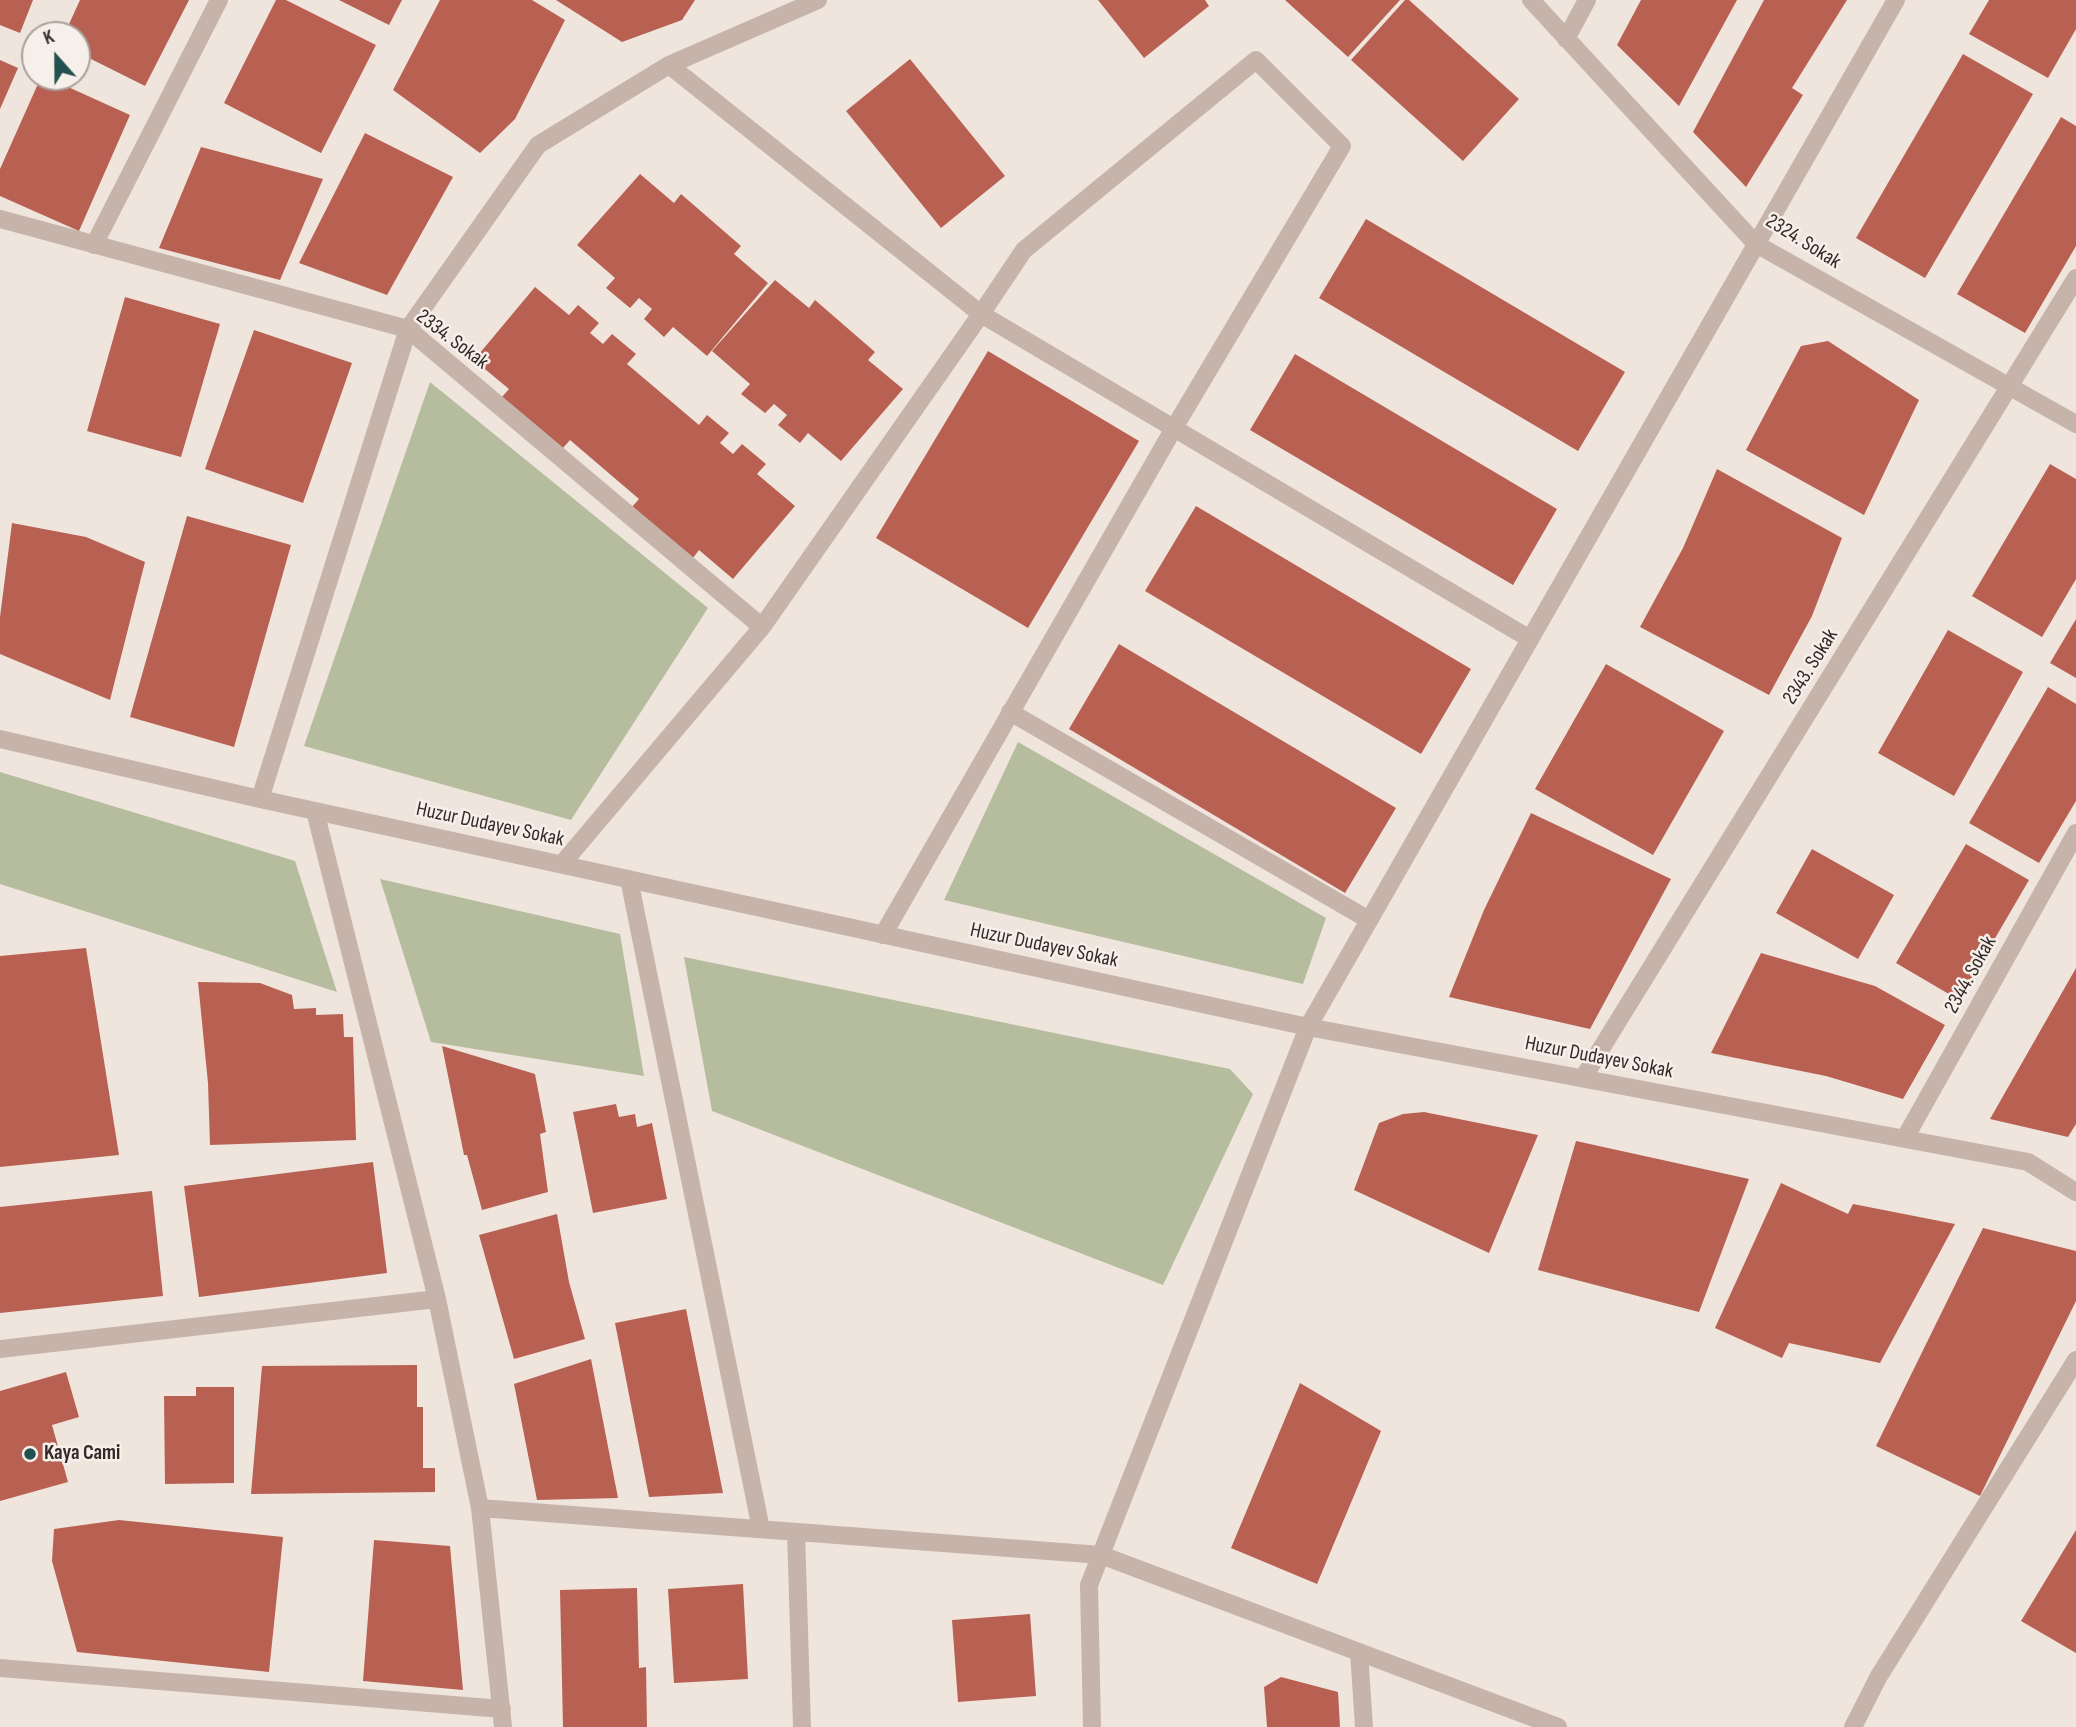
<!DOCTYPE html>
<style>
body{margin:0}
#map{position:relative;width:2076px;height:1727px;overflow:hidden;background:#efe5dd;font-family:"Sofia Sans Condensed",sans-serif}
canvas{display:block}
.north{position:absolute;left:21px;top:21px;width:70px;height:70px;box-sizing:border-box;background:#f7efe9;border:2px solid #a9a19c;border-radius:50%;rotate:339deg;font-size:19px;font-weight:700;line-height:28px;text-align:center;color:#342b29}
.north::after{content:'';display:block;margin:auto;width:24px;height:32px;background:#235150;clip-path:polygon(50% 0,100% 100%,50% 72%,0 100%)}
</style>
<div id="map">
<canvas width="2076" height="1727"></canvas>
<div class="north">K</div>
</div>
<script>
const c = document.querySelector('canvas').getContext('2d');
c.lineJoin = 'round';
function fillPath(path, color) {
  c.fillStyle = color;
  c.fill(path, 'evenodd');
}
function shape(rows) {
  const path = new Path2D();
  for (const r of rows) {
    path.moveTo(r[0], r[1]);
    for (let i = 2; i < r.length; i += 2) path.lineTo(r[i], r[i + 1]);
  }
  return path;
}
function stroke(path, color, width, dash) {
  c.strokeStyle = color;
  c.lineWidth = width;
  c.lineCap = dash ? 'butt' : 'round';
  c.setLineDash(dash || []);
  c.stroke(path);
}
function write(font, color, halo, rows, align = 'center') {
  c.font = font + ' "Sofia Sans Condensed",sans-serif';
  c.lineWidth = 5;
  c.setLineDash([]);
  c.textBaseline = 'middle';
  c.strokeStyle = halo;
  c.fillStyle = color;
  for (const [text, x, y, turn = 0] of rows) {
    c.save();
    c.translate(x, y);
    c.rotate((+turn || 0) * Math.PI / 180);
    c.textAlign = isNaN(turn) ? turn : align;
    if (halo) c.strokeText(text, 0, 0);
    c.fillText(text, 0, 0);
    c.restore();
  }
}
const green = shape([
 [430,382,708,608,571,820,304,746],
 [1018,742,1326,918,1303,984,944,900],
 [0,772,295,861,337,992,0,884],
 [380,879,620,934,644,1076,431,1042],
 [684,957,1230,1069,1253,1094,1163,1285,712,1111]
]);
const building = shape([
 [0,0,33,0,20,33,0,25],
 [80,0,189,0,145,86,77,52,77,35,64,35],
 [276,0,286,0,376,45,321,153,224,103],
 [339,0,402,0,389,25],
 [440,0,532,0,565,20,515,119,480,153,393,90],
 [556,0,695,0,682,20,622,42],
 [1098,0,1205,0,1209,6,1144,58],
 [1285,0,1400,0,1348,57],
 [1405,0,1409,0,1519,99,1463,161,1351,60],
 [1641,0,1737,0,1679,106,1617,45],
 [1764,0,1847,0,1792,88,1803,95,1746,187,1693,132],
 [1989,0,2076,0,2076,29,2048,78,1969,34],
 [1963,54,2033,94,1925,278,1856,238],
 [910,59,1005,176,941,228,846,111],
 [0,60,18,68,0,109],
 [41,77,46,77,130,115,79,231,0,196,0,169],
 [2061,117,2076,126,2076,246,2025,333,1957,294],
 [365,133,453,177,387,295,299,263],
 [201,147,323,179,280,280,159,248],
 [640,174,674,203,681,194,741,246,734,254,768,283,707,356,673,327,664,337,644,319,652,309,639,298,630,308,606,288,615,278,577,245],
 [1366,219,1625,372,1578,451,1319,298],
 [775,280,809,308,815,300,875,352,868,360,903,389,841,461,808,433,800,443,778,425,787,415,774,404,765,413,741,394,750,384,712,351],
 [535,287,569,315,578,305,599,323,590,333,603,344,612,334,636,354,627,364,699,425,707,415,729,433,720,443,733,454,742,444,766,464,757,474,795,506,733,579,699,550,693,558,632,507,639,499,570,440,563,448,502,397,509,389,474,360],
 [125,297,220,324,181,457,87,431],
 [254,330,352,363,303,503,205,469],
 [1828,341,1919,400,1864,515,1746,450,1801,346],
 [988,351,1139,441,1028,628,876,538],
 [1295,354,1557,509,1513,585,1250,430],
 [2050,464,2076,479,2076,579,2042,637,1972,596],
 [1717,469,1842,538,1812,616,1769,695,1640,627,1683,548],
 [1196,506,1471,669,1421,754,1145,591],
 [187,516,291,545,234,747,130,717],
 [12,523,86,537,145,562,110,700,0,654,0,617],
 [2076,619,2076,678,2050,663],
 [1948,630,2023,672,1954,796,1878,753],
 [1119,644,1396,808,1345,893,1069,729],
 [1606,664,1724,731,1653,855,1535,789],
 [2048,687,2076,704,2076,801,2039,863,1969,823],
 [1531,813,1671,879,1590,1029,1449,997,1484,910],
 [1966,844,2029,880,1959,1000,1896,963],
 [1812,849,1894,895,1858,959,1776,913],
 [86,948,119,1155,0,1167,0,956],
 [1761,953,1875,986,1945,1025,1903,1099,1826,1076,1711,1053],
 [2076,968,2076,1124,2068,1137,1990,1119],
 [198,982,260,983,292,995,294,1009,316,1008,316,1015,343,1014,344,1037,353,1037,356,1140,210,1145,208,1083],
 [442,1046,535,1074,546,1132,540,1134,548,1192,482,1210,467,1155,464,1155],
 [616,1104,619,1117,635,1114,637,1127,652,1123,667,1199,593,1213,573,1112],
 [1424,1112,1538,1135,1489,1253,1354,1190,1379,1123,1403,1114],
 [1576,1141,1749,1179,1699,1312,1538,1270],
 [373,1162,387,1273,199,1297,184,1186],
 [1781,1183,1848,1214,1853,1204,1955,1224,1880,1363,1789,1343,1782,1358,1715,1328],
 [152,1191,163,1296,0,1313,0,1207],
 [557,1214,569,1282,585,1339,514,1359,479,1235],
 [1983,1228,2076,1251,2076,1301,1980,1496,1876,1446],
 [686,1309,723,1493,649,1497,615,1323],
 [591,1359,618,1498,537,1500,514,1384],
 [417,1365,417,1407,423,1407,423,1468,435,1468,435,1492,251,1494,262,1366],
 [66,1372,79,1417,52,1425,68,1482,0,1501,0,1391],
 [1300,1383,1381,1431,1317,1584,1231,1548],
 [196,1387,234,1387,234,1483,165,1484,164,1396,196,1396],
 [119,1520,283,1537,269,1672,77,1652,52,1561,54,1529],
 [2076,1530,2076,1653,2021,1621],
 [374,1540,450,1546,463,1690,363,1681],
 [743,1584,748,1679,674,1683,668,1589],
 [637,1588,639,1668,646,1667,647,1727,563,1727,560,1590],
 [1030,1614,1036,1696,958,1702,952,1620],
 [1281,1677,1338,1692,1340,1727,1267,1727,1264,1687]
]);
const street = shape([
 [1531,0,1756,244,2076,424],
 [1566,39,1587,0],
 [669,65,981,314,1024,250,1256,60,1342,146,1174,428,883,935],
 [0,219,408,329,762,627],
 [94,245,219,0],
 [1010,712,1369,920],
 [0,739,260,799,1308,1027,2028,1162,2076,1192],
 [260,799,408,329,538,145,669,65,818,0],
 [315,811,437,1299,480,1508,503,1727],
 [562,864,762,627,981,314,1530,639],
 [629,879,761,1529],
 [1583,1078,2076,278],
 [1905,1138,2076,833],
 [0,1349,437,1299],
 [480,1508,1101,1555,1558,1727],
 [796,1532,802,1727],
 [1359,1652,1364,1727],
 [0,1668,502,1709],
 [1092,1727,1089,1585,1308,1027,1896,0],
 [1853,1727,1879,1676,2076,1360]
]);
const markers = [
 [30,1454,7,"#235150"]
];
const streetNames = [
 ["2324. Sokak",1803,242,32],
 ["2334. Sokak",452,340,37],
 ["2343. Sokak",1811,667,-58],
 ["Huzur Dudayev Sokak",490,825,12],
 ["Huzur Dudayev Sokak",1044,946,12],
 ["2344. Sokak",1971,975,-61],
 ["Huzur Dudayev Sokak",1599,1058,11]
];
const poiNames = [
 ["Kaya Cami",44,1454]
];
fillPath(green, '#b6bd9f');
fillPath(building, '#b86153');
stroke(street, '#c6b4aa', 18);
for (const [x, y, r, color] of markers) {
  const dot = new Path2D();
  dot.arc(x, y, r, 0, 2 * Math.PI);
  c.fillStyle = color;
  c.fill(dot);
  stroke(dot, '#f7efe9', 2.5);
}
write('21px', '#342b29', '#f7efe9', streetNames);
write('bold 21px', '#342b29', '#f7efe9', poiNames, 'left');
</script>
